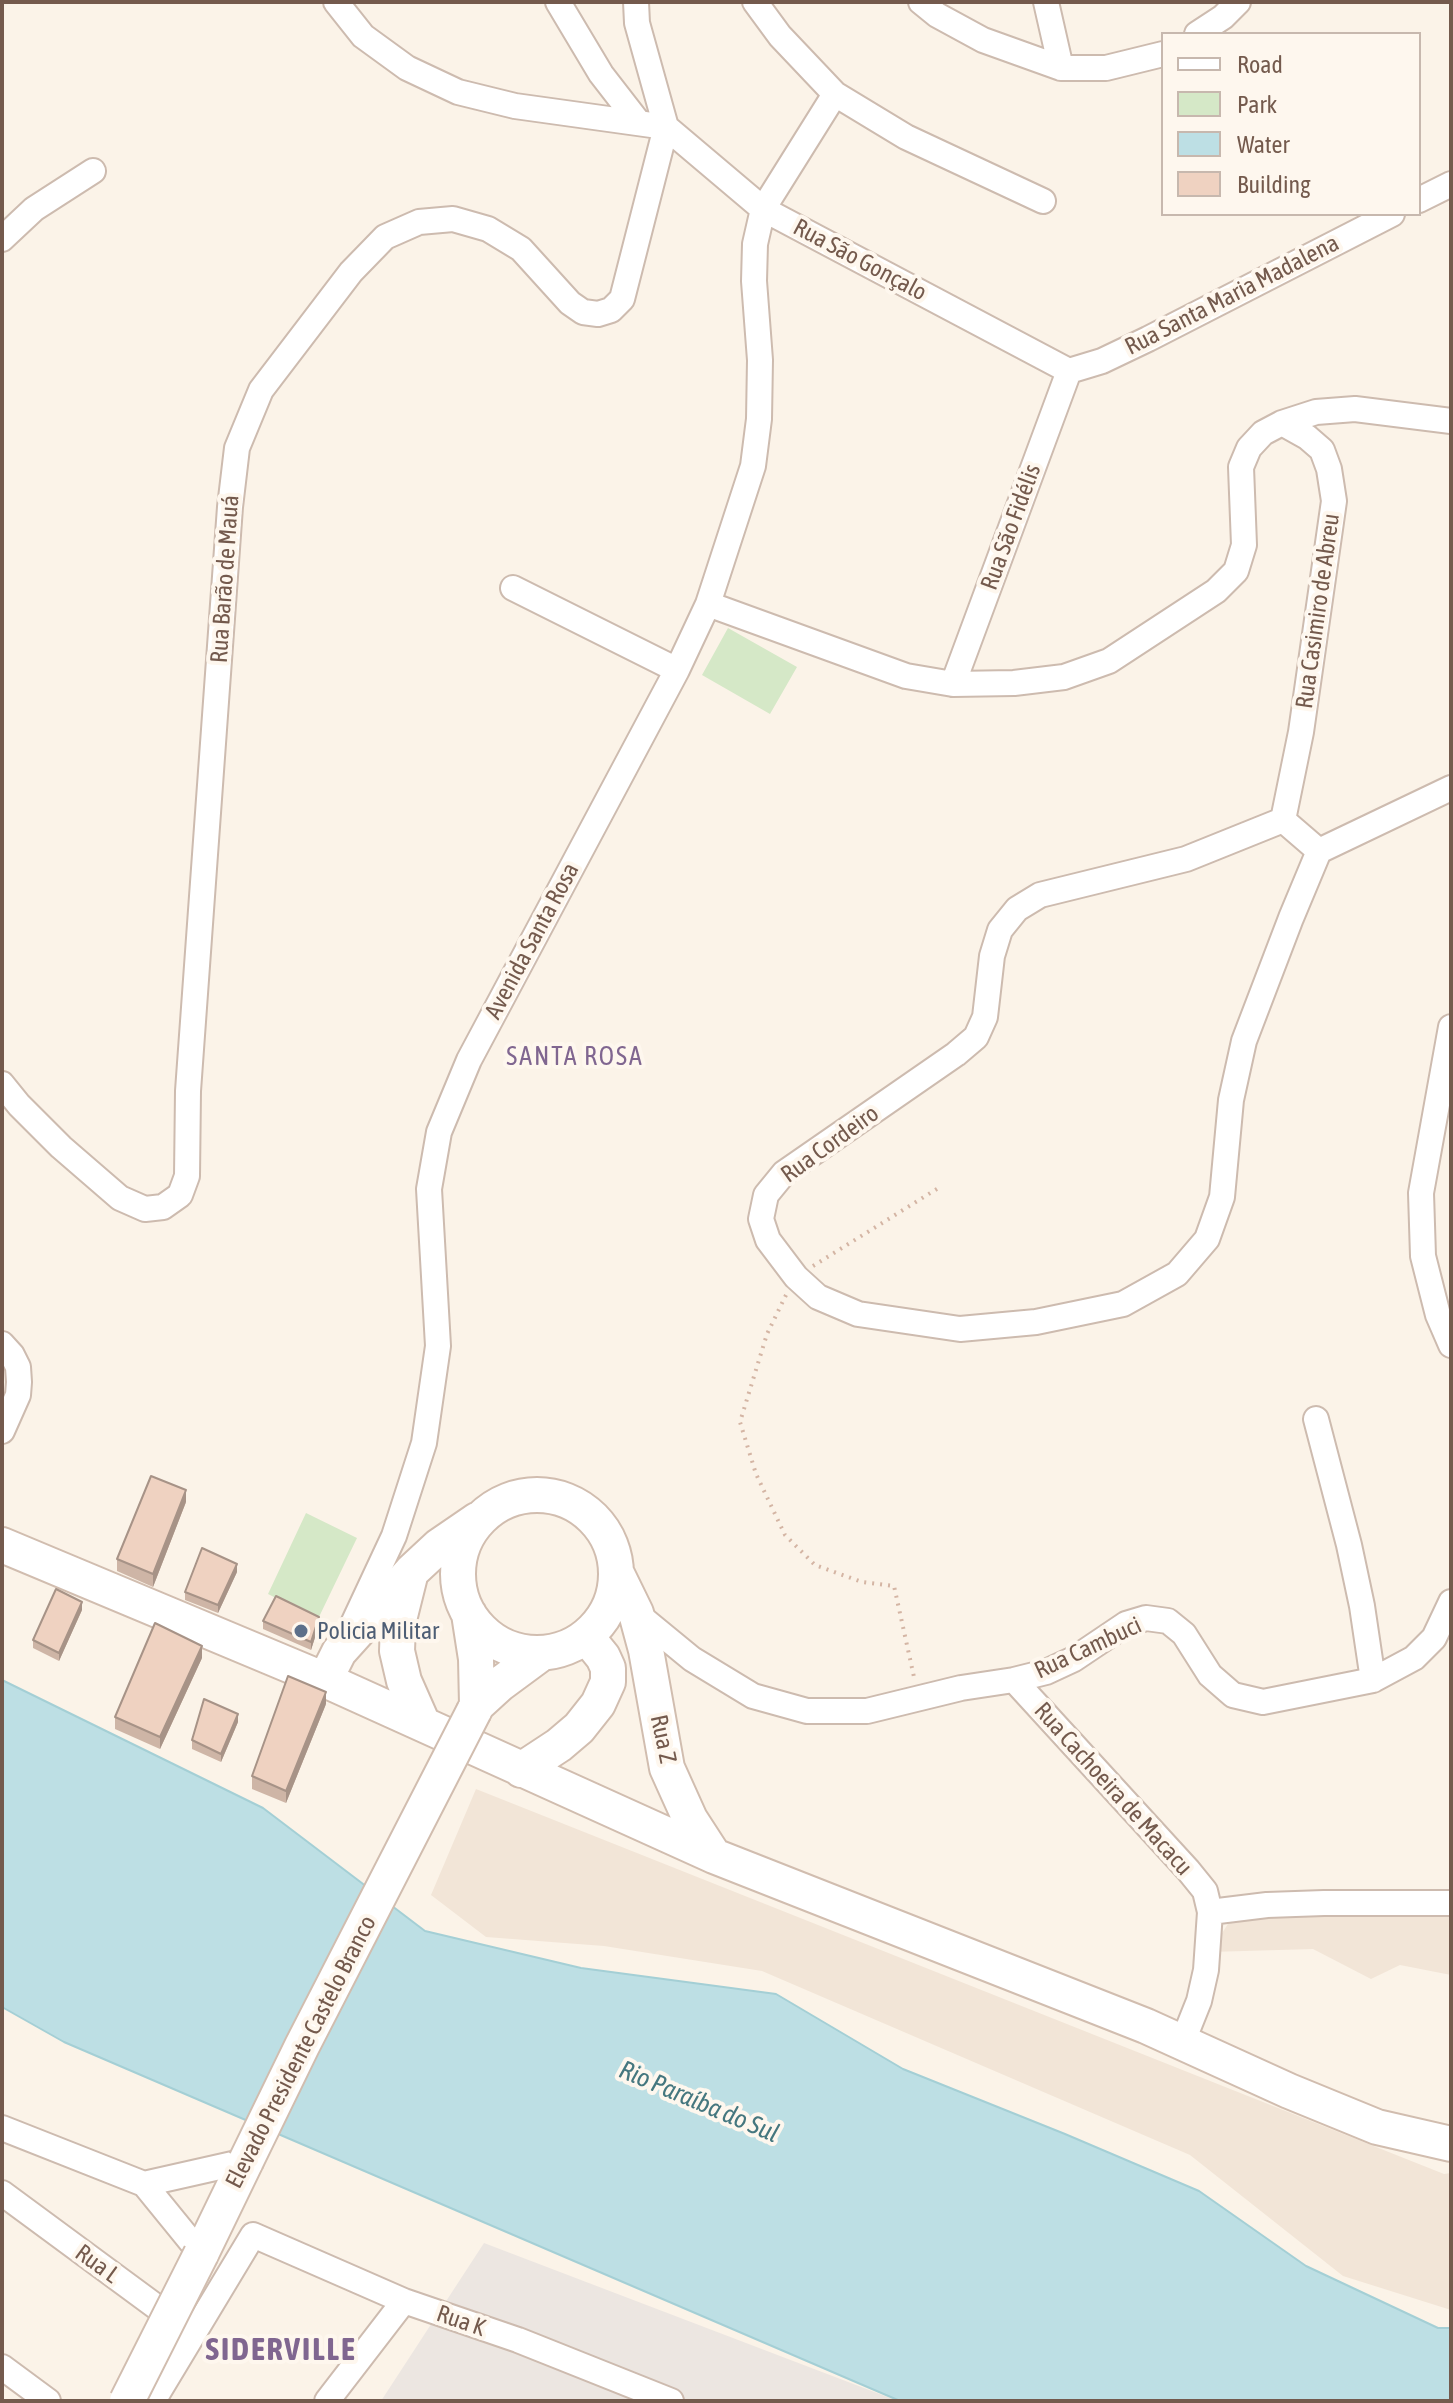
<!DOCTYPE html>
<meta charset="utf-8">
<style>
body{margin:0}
#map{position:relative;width:1453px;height:2403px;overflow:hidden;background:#fbf3e8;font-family:"Asap Condensed",sans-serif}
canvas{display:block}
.frame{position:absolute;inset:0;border:4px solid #745a4d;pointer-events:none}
.legend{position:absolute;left:1161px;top:32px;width:260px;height:184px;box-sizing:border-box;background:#fef7ee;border:2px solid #c7b8ae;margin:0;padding:10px 14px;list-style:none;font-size:24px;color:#745a4d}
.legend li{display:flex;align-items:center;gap:16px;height:40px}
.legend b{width:40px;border:2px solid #c7b8ae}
</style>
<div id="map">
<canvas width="1453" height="2403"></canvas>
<div class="frame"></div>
<ul class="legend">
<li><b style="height:10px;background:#fff"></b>Road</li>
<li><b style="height:22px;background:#d5e8c7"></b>Park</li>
<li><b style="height:22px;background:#bddfe4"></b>Water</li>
<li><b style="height:22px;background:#efd2c1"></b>Building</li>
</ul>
</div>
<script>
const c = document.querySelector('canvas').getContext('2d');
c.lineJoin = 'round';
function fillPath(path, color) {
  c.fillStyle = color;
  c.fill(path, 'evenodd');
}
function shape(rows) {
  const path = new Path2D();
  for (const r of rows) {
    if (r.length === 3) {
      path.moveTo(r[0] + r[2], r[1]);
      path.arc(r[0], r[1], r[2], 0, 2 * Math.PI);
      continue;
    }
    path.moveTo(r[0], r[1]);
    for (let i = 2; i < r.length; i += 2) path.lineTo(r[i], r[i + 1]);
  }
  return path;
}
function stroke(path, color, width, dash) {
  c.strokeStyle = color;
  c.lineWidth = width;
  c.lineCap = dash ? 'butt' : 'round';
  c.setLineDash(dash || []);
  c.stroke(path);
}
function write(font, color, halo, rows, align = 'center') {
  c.font = font + ' "Asap Condensed",sans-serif';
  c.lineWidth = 8;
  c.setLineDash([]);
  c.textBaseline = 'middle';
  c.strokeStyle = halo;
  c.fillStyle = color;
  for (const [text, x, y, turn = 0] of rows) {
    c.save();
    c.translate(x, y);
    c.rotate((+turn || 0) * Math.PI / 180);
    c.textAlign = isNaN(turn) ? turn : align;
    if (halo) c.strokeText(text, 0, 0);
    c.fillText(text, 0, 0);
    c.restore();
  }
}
const residential = shape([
 [476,1789,1444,2174,1451,2173,1451,2310,1343,2276,1190,2155,762,1971,604,1946,486,1937,431,1895],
 [1451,1909,1451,1975,1400,1965,1371,1979,1313,1949,1210,1952,1233,1916]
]);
const industrial = shape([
 [484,2243,898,2401,381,2401]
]);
const green = shape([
 [728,628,797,667,770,714,702,675],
 [306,1513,357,1538,318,1619,268,1594]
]);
const water = shape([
 [2,1680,263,1808,425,1931,581,1968,776,1994,903,2069,1065,2134,1199,2191,1306,2266,1438,2328,1451,2328,1451,2401,900,2401,64,2042,2,2007,2,1680]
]);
const path = shape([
 [813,1266,940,1187],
 [786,1295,767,1334,740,1422,756,1474,785,1535,815,1565,862,1582,894,1586,914,1677]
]);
const street = shape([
 [336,2,363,36,407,68,458,92,515,106,666,127],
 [558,2,601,74,639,123],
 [755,2,780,36,835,94,906,137,1043,201],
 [921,2,937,15,983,40,1061,68,1106,68,1163,54],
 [1046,2,1061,68],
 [1197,34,1223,17,1238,2],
 [666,127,763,209,1069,371],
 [1419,200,1451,184],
 [2,239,34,209,93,171],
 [1069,371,1102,361,1148,339,1392,214],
 [1282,423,1307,437,1322,450,1329,469,1334,501,1301,732,1283,820],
 [513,588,677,670],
 [708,604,906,676,953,684,1014,683,1064,677,1109,661,1216,591,1236,571,1244,545,1241,467,1249,448,1263,433,1282,423,1316,412,1355,409,1451,421],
 [953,684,1069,371],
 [1283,820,1186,859,1040,895,1017,909,1000,930,992,956,985,1017,976,1037,956,1054,784,1173,766,1195,761,1219,768,1240,796,1277,818,1297,858,1314,960,1329,1036,1322,1123,1304,1177,1274,1207,1239,1222,1197,1231,1100,1244,1041,1291,918,1319,851,1451,788],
 [1283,820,1319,851],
 [1451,1027,1421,1193,1423,1256,1438,1315,1451,1345],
 [2,1084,19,1105,61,1147,120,1198,145,1209,163,1207,180,1195,187,1176,188,1091,230,507,237,448,261,390,351,272,385,237,419,222,453,219,488,229,521,249,570,303,583,312,598,314,611,310,622,299,666,127,637,23,636,2],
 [2,1344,12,1355,18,1367,19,1382,18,1395,2,1431],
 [1316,1419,1349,1545,1362,1606,1373,1680],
 [636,1613,692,1659,753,1696,807,1711,867,1711,961,1688,1014,1680,1046,1672,1074,1659,1126,1624,1146,1618,1168,1621,1184,1634,1210,1675,1233,1695,1263,1702,1373,1680,1414,1658,1434,1638,1451,1602],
 [351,1628,394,1536,424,1443,438,1346,429,1189,439,1132,469,1060,677,670,708,604,753,466,759,419,760,360,754,281,755,244,763,209,835,94],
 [1014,1680,1188,1870,1205,1891,1210,1912,1206,1970,1199,2001,1183,2041],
 [1210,1912,1267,1905,1324,1903,1451,1903],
 [2,2128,144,2184,201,2254],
 [144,2184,246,2161],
 [2,2193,181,2325],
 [2,2367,48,2401],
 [153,2401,253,2235,404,2301,518,2340,671,2401],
 [327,2401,404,2301]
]);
const secondary = shape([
 [537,1574,79],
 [2,1545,325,1680,714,1856,1146,2026,1289,2091,1377,2127,1451,2144],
 [616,1572,636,1613,646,1650,667,1768,690,1819,714,1856],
 [410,1576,398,1624,397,1651,404,1681,423,1724],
 [469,1614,476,1659,477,1705],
 [325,1680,339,1652,411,1572,439,1546,477,1520],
 [474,1711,477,1705,500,1684,542,1653],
 [521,1770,559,1745,579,1728,598,1704,608,1682,608,1668,603,1657,586,1636],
 [201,2254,246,2161]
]);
const secondaryBridge = shape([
 [246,2161,302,2046,474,1711],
 [127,2401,201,2254]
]);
const wall = shape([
 [186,1502,153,1587,117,1571,117,1559],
 [237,1572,218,1613,185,1600,185,1592],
 [82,1610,59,1661,33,1648,33,1640],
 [263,1621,319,1625,311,1650,263,1629],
 [202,1658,160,1749,115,1729,115,1717],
 [326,1704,286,1803,252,1789,252,1776],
 [238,1722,221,1762,192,1749,192,1740]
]);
const shadedWall = shape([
 [186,1490,186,1502,153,1587,153,1574],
 [237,1564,237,1572,218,1613,218,1605],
 [82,1602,82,1610,59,1661,59,1653],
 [319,1617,319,1625,311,1650,311,1642],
 [202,1646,202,1658,160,1749,160,1737],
 [326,1692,326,1704,286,1803,286,1791],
 [238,1714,238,1722,221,1762,221,1754]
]);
const building = shape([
 [151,1476,186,1490,153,1574,117,1559,151,1476],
 [202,1548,237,1564,218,1605,185,1592,202,1548],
 [56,1589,82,1602,59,1653,33,1640,56,1589],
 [276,1596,319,1617,311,1642,263,1621,276,1596],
 [155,1623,202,1646,160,1737,115,1717,155,1623],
 [288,1676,326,1692,286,1791,252,1776,288,1676],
 [204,1699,238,1714,221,1754,192,1740,204,1699]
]);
const markers = [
 [301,1631,8,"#5c6f8a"]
];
const streetNames = [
 ["Rua São Gonçalo",860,260,28],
 ["Rua Santa Maria Madalena",1232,295,-27],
 ["Rua São Fidélis",1011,527,-70],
 ["Rua Barão de Mauá",225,579,-86],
 ["Rua Casimiro de Abreu",1318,611,-82],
 ["Avenida Santa Rosa",532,941,-62],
 ["Rua Cordeiro",830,1144,-36],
 ["Rua Cambuci",1088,1648,-25],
 ["Rua Z",663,1739,78],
 ["Rua Cachoeira de Macacu",1113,1789,48],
 ["Elevado Presidente Castelo Branco",301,2052,-63],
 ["Rua L",97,2264,36],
 ["Rua K",461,2321,19]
];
const serviceNames = [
 ["Policia Militar",317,1631]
];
const neighbourhoodNames = [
 ["SANTA ROSA",575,1057]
];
const waterNames = [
 ["Rio Paraíba do Sul",699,2102,23]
];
const districtNames = [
 ["SIDERVILLE",281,2350]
];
fillPath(residential, '#f2e5d7');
fillPath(industrial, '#ece6e1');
fillPath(green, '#d5e8c7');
fillPath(water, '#bddfe4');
stroke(water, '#a4cfd5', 2);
stroke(street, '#cdbbaf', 28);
stroke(secondary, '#d1bdaf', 38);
stroke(path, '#d4b5a4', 4, [2, 6]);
stroke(street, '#fff', 24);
stroke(secondary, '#fff', 34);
stroke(secondaryBridge, '#d1bdaf', 38, []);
stroke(secondaryBridge, '#fff', 34);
fillPath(wall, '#ceb5a6');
fillPath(shadedWall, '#a79387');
fillPath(building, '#efd2c1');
stroke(building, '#a79387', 2);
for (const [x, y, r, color] of markers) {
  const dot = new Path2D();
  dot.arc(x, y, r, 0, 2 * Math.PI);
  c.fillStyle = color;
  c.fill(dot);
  stroke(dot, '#fef7ee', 3);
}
write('24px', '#745a4d', '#fef7ee', streetNames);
write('24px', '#4e5e75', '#fef7ee', serviceNames, 'left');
c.letterSpacing = '2px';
write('26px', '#806690', '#fef7ee', neighbourhoodNames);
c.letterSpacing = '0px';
write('italic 26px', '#45777f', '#fef7ee', waterNames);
c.letterSpacing = '2px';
write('bold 32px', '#806690', '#fef7ee', districtNames);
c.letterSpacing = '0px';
</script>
